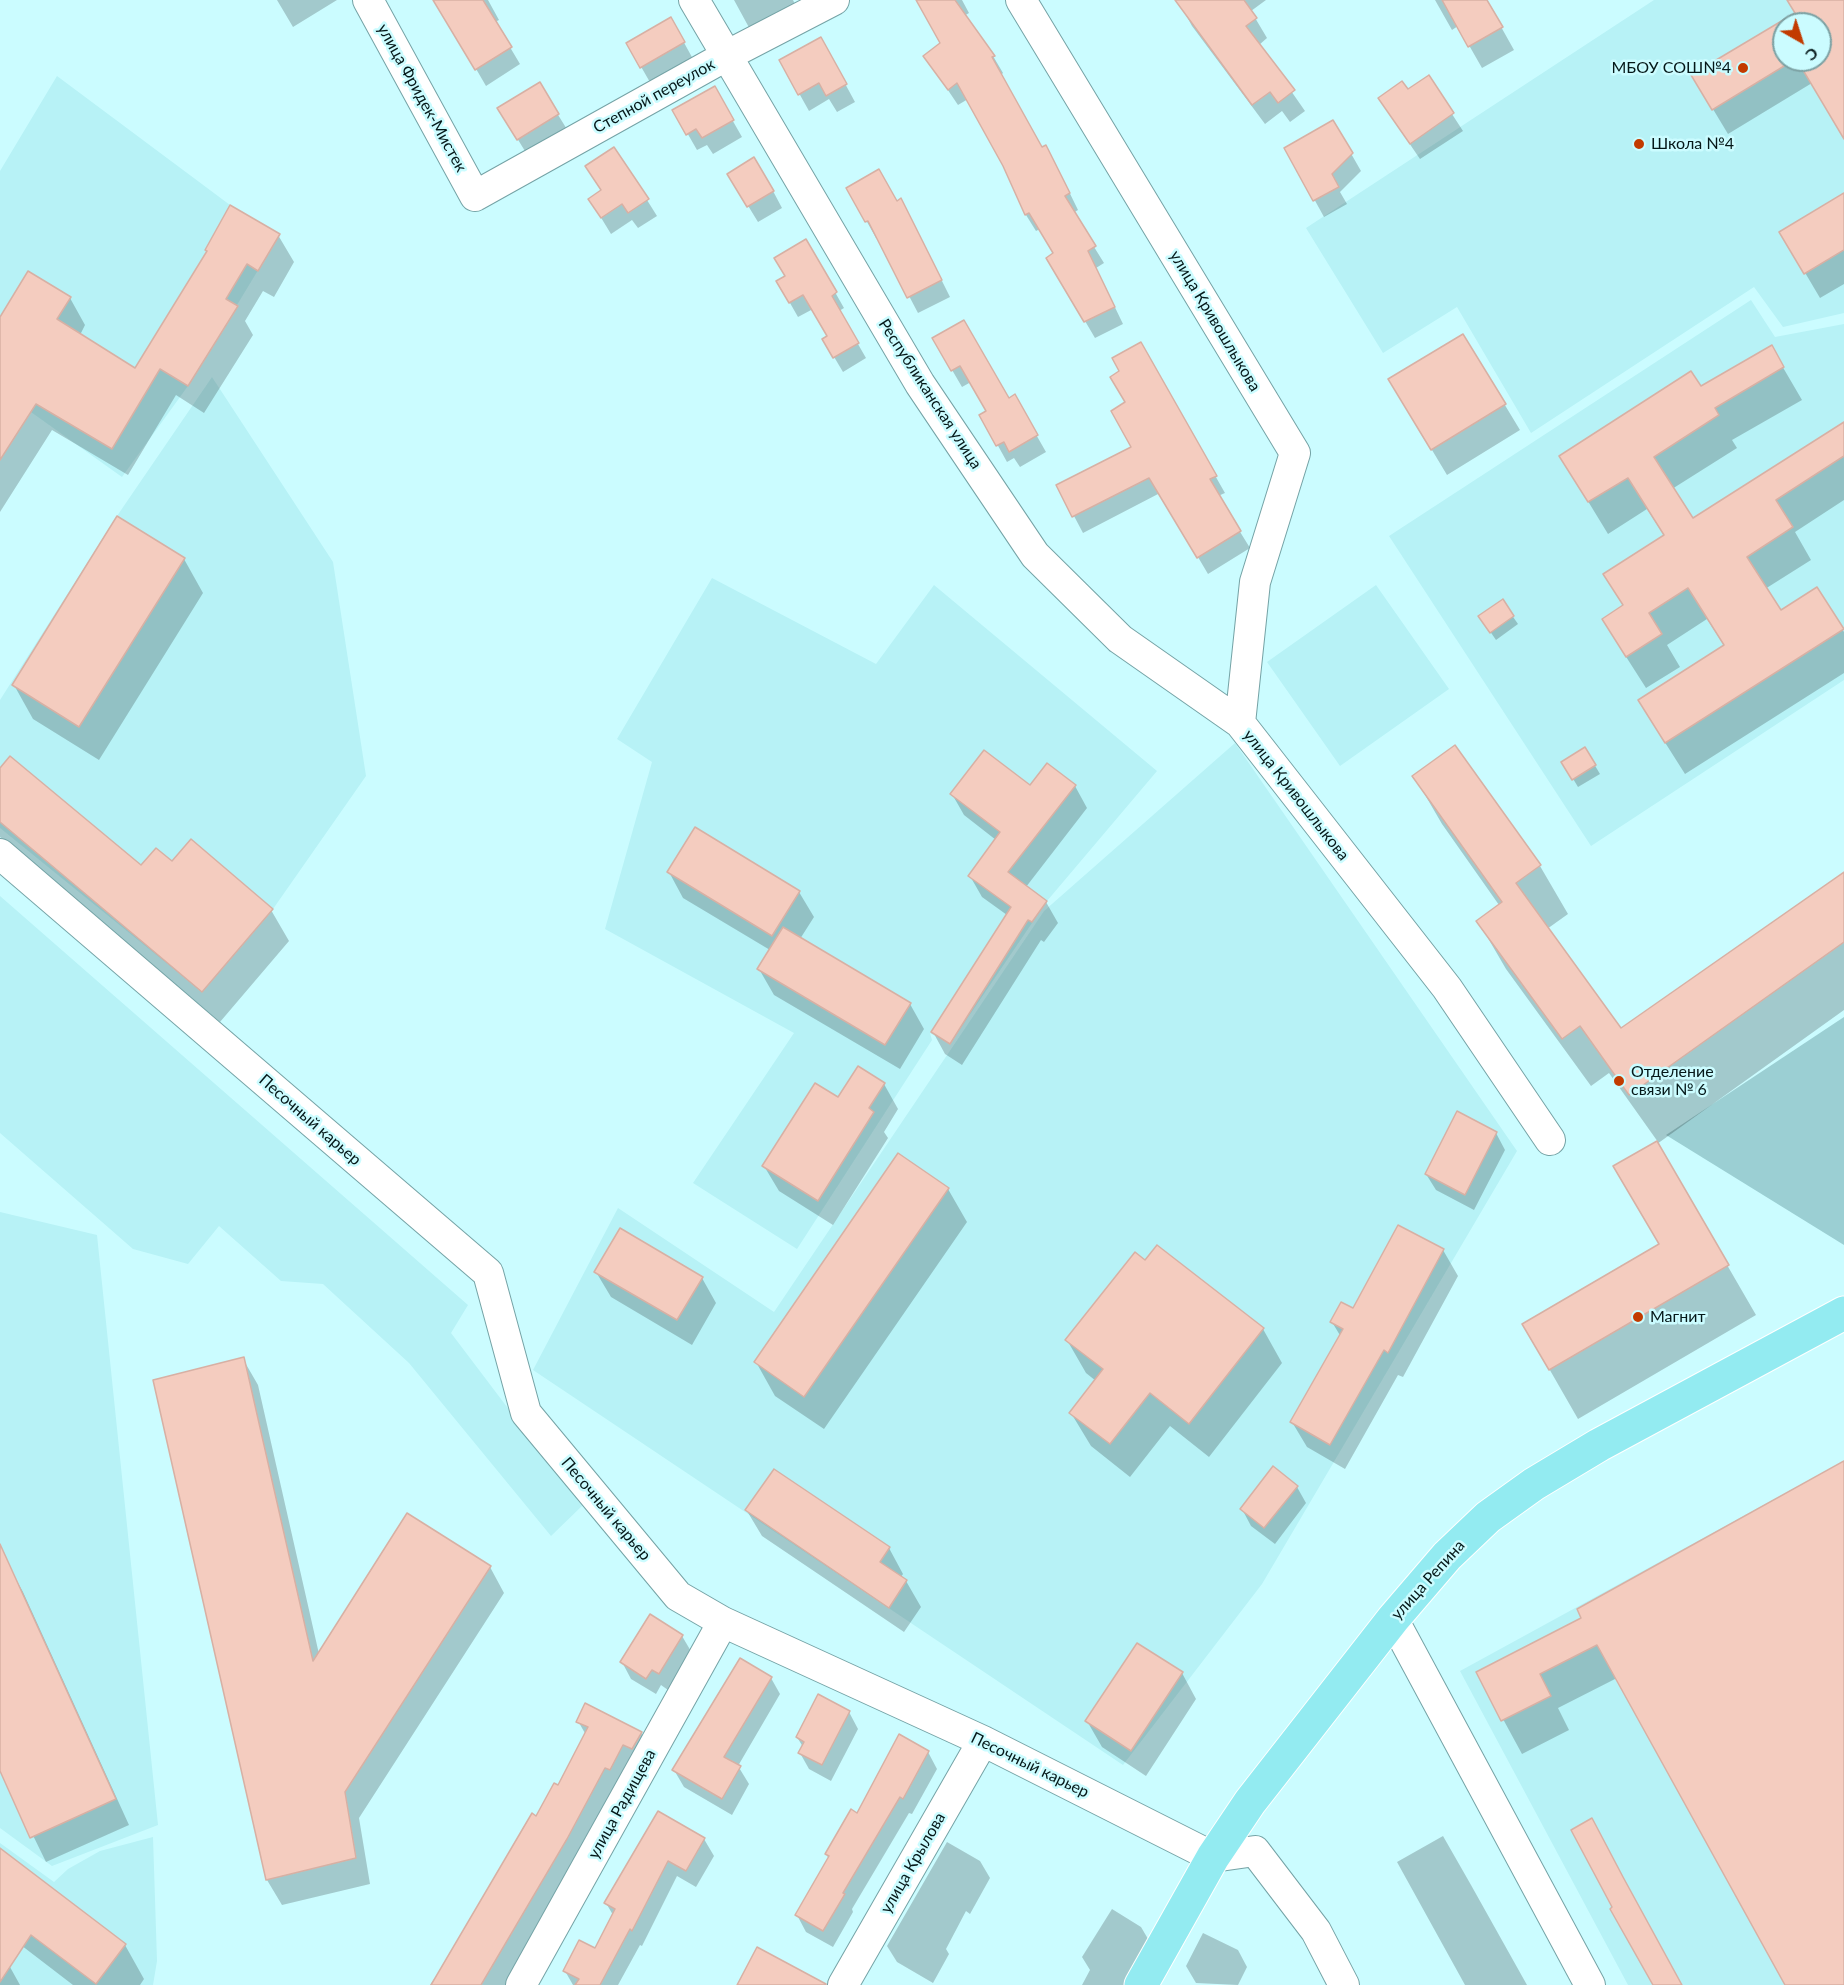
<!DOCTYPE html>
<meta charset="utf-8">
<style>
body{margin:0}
#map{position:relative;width:1844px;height:1985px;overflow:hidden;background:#cbfcff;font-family:Lato,sans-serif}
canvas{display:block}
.north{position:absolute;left:1772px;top:12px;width:60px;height:60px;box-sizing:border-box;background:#cbfcff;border:2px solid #7ca1a3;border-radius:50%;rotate:141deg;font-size:16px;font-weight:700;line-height:24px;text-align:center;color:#051819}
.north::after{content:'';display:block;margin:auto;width:21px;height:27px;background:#c23b00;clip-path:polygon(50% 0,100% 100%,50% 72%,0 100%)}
</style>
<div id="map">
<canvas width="1844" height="1985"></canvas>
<div class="north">С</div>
</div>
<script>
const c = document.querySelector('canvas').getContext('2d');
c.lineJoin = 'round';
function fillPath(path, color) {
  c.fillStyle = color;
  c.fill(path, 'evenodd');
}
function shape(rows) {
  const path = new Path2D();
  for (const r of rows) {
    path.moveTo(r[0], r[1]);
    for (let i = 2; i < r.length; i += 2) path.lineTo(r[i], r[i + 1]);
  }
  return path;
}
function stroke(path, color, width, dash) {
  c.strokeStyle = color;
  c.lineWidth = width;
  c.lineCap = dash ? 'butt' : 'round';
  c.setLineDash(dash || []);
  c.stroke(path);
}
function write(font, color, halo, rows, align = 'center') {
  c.font = font + ' Lato,sans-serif';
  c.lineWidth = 5;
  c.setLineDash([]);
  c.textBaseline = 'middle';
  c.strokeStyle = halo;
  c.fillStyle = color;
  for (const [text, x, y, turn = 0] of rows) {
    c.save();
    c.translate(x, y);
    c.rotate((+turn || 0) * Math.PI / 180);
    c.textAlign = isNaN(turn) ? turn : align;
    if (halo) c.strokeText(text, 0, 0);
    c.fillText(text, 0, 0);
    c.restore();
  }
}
const built = shape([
 [1654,0,1844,0,1844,313,1783,327,1754,287,1531,433,1457,307,1383,353,1306,228],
 [1784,24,1820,24,1820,60,1784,60],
 [57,76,230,205,280,234,188,386,122,477,0,390,0,171],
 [1751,300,1775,337,1844,324,1844,680,1591,846,1389,536],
 [212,377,333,562,366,776,273,909,202,992,0,828,0,700,117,516],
 [712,578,876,664,934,585,1157,771,1047,901,950,1044,930,1033,932,1040,797,1249,693,1183,794,1033,605,929,652,762,617,739],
 [1376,585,1449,689,1340,766,1267,662],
 [1235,743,1517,1151,1262,1584,1123,1765,533,1370,618,1208,774,1312,1044,911],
 [0,896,468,1305,451,1333,582,1506,551,1536,409,1363,323,1284,281,1281,219,1226,188,1264,133,1249,0,1133],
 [0,1212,97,1235,158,1825,52,1866,0,1828],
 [1844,1461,1844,1985,1628,1985,1460,1671],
 [153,1837,157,1961,153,1985,0,1985,0,1843,54,1882,68,1869,100,1851]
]);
const green = shape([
 [1844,1017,1844,1245,1666,1135]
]);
const shadow = shape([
 [277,0,337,0,293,27],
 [436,0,488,0,499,20,495,22,520,64,486,86],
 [734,0,793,0,797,8,752,33],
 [918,0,962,0,969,13,964,16,993,56,1003,73,1001,75,1042,148,1055,163,1078,210,1073,213,1104,263,1096,268,1123,324,1095,338,1048,258,1055,254,1040,229,1036,231,1026,215,1004,165,968,99,958,105,925,56,942,44],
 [1189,0,1266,0,1251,11,1267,38,1259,45,1305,111,1290,122,1282,111,1265,124,1192,26,1181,6],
 [1435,0,1486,0,1514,50,1482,68,1458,26,1452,30],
 [1788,0,1844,0,1844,137,1812,83,1728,134,1693,76,1796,13],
 [1784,24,1820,24,1820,60,1784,60],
 [671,19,693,59,651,84,628,44],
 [830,56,855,102,837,112,829,99,809,111,781,61],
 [1428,77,1463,131,1420,159,1390,115,1407,91],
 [539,84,568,131,528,156,509,125],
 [714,88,742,137,713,154,707,145,697,150,674,110],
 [1333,122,1361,171,1340,192,1347,204,1324,217,1286,148],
 [587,167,647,200,657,216,638,228,632,220,611,234,600,216,602,191],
 [848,188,897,203,910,217,950,297,918,313,878,237,876,238],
 [739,191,773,191,782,208,758,222],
 [1844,195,1844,284,1820,298,1781,232],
 [278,235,294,262,274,297,263,291,245,321,253,335,204,413,176,395,128,475,52,430,0,512,0,320,70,298,85,325,80,335,135,370,208,252],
 [806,241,844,308,839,311,866,358,843,372,824,340,829,337,813,309,798,317,778,282,787,276],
 [1463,336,1520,430,1447,475,1405,405],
 [934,339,1008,400,1014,396,1046,452,1020,467,1014,458,1007,462,981,415,988,411,971,382,962,387],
 [1140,344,1225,493,1218,496,1250,548,1208,574,1160,493,1083,533,1074,516,1133,448,1127,403],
 [1771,347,1802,400,1732,440,1737,448,1672,489,1692,520,1844,441,1844,500,1795,532,1811,560,1765,589,1780,612,1816,589,1844,632,1844,673,1685,774,1659,733,1725,647,1707,619,1667,645,1680,667,1646,688,1623,652,1624,607,1605,575,1665,537,1647,509,1608,534,1561,457,1700,388],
 [184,559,203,593,99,760,33,719,14,685],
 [1502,601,1518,624,1496,640,1485,624],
 [1455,747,1540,866,1568,914,1547,929,1621,1030,1844,874,1844,1010,1657,1144,1756,1315,1578,1419,1524,1325,1661,1245,1616,1167,1658,1142,1609,1073,1591,1086,1506,969,1478,921,1499,905,1442,824,1414,776],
 [1585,749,1600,774,1578,787,1563,762],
 [0,770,142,867,172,863,271,910,289,941,220,1022,0,837],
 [1075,786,1087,808,1026,887,1046,902,1058,923,1044,942,1041,940,962,1065,945,1054,933,1032,1007,915,982,897,970,876,996,840,964,815,952,794],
 [669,872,799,892,814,917,800,939,910,1004,924,1029,900,1069,774,995,759,969,770,950,683,898],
 [884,1084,898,1109,884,1132,888,1138,833,1225,779,1191,764,1166,839,1099],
 [1496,1133,1505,1150,1474,1210,1436,1190,1426,1174],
 [948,1189,967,1222,824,1429,775,1396,756,1362],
 [1443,1250,1458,1276,1403,1377,1398,1375,1345,1469,1307,1447,1292,1422,1341,1337,1332,1322],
 [1146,1262,1263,1329,1282,1363,1209,1457,1170,1426,1130,1477,1091,1446,1071,1413,1096,1381,1086,1373,1067,1340],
 [596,1272,702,1278,716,1303,692,1345,611,1297],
 [243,1359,258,1385,319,1654,490,1567,504,1593,359,1818,370,1884,282,1905,267,1880],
 [1844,1463,1844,1985,1786,1985,1617,1678,1558,1708,1569,1730,1522,1754,1478,1673,1583,1618],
 [1297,1487,1306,1503,1275,1544,1251,1526,1242,1509],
 [747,1511,889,1548,903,1574,901,1577,906,1581,921,1607,904,1632,762,1536],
 [9,1567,23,1592,129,1825,46,1862,0,1768,0,1571],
 [682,1636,692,1653,668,1690,661,1685,656,1694,631,1679,622,1662],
 [1182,1673,1196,1699,1146,1776,1102,1747,1087,1721],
 [771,1678,780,1694,738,1766,749,1784,732,1815,684,1787,674,1770],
 [849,1712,858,1729,831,1781,809,1769,800,1753,803,1747,797,1737],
 [578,1721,641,1733,658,1763,516,1985,430,1985,434,1979,436,1980,536,1818,559,1787,586,1735],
 [928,1752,937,1769,912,1814,909,1813,852,1909,853,1912,833,1947,806,1932,797,1915,829,1859,826,1854,857,1815],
 [658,1813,704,1839,714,1856,696,1887,677,1876,642,1946,640,1945,618,1985,573,1985,565,1971,595,1950,613,1915,606,1903],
 [1443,1836,1471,1885,1527,1985,1465,1985,1397,1862],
 [947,1842,980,1861,990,1878,970,1914,966,1911,946,1949,949,1954,933,1983,897,1962,887,1946],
 [0,1850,125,1945,144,1979,140,1985,73,1985,0,1929],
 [1112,1909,1141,1927,1151,1944,1126,1985,1082,1985,1090,1970,1082,1957],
 [1203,1933,1238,1950,1247,1967,1238,1985,1196,1983,1186,1966],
 [0,1961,10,1967,20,1985,0,1985]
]);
const building = shape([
 [433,0,483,0,512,47,475,70,433,0],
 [916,0,955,0,995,56,992,57,1042,147,1046,145,1070,193,1065,196,1096,246,1088,251,1115,307,1084,322,1046,258,1053,253,1029,213,1025,215,1003,166,957,83,948,90,923,56,940,43,916,0],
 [1175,0,1244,0,1257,18,1246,26,1295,90,1278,103,1270,92,1252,105,1175,0],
 [1442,0,1487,0,1503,27,1468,47,1442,0],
 [1787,0,1844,0,1844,139,1797,60,1820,60,1820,24,1784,24,1784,60,1794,60,1712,110,1691,75,1795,13,1787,0],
 [671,17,685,42,640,68,626,43,671,17],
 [821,37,847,84,826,96,819,83,798,95,779,60,821,37],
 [1429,75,1454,113,1410,144,1378,98,1402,81,1408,89,1429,75],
 [540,82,559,114,517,140,497,108,540,82],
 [715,86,734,120,702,138,696,129,686,135,672,110,715,86],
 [1333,120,1353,153,1332,174,1339,187,1313,201,1284,148,1333,120],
 [614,147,649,199,628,213,622,204,601,218,588,199,601,190,585,166,614,147],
 [754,157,774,191,747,207,727,174,754,157],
 [879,169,897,201,901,198,942,280,907,298,868,221,865,222,846,188,879,169],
 [1844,193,1844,250,1804,274,1779,232,1844,193],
 [230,205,280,234,258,271,247,264,226,299,238,306,188,386,160,369,112,449,36,404,0,460,0,317,28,271,71,297,57,319,135,368,207,251,205,250,230,205],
 [806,239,837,292,832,296,859,343,833,358,822,339,827,336,803,295,789,303,776,281,785,276,774,258,806,239],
 [964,320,1009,398,1015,394,1038,435,1009,452,1004,442,996,446,979,415,986,411,960,366,951,371,932,338,964,320],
 [1463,334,1506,404,1431,450,1388,379,1463,334],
 [1141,342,1217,476,1210,479,1241,531,1197,558,1149,478,1072,517,1056,485,1131,447,1111,411,1125,402,1110,377,1119,371,1112,358,1141,342],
 [1772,345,1784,367,1715,408,1719,415,1654,457,1693,518,1844,422,1844,456,1776,500,1793,527,1747,557,1781,610,1817,587,1844,629,1665,743,1638,700,1724,645,1688,588,1649,613,1662,634,1626,657,1602,619,1623,605,1603,574,1664,535,1628,478,1588,502,1559,456,1691,371,1701,386,1772,345],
 [117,516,185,558,79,727,12,685,117,516],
 [1503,599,1514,616,1490,633,1478,616,1503,599],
 [1455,745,1541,865,1516,883,1621,1028,1844,872,1844,942,1629,1095,1580,1026,1562,1039,1476,921,1502,902,1412,776,1455,745],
 [1585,747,1596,765,1572,780,1561,762,1585,747],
 [984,750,1030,785,1047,763,1076,785,1008,872,1047,901,1032,922,1028,920,950,1044,931,1032,1011,907,968,876,1000,832,950,794,984,750],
 [10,756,141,865,156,848,172,861,191,839,273,909,202,992,0,822,0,768,10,756],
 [695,827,800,891,772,936,667,872,695,827],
 [783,927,911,1003,885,1045,757,969,783,927],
 [858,1066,885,1083,869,1108,874,1112,818,1201,762,1166,815,1083,838,1097,858,1066],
 [1457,1111,1497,1132,1465,1195,1425,1174,1457,1111],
 [1657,1141,1729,1265,1549,1370,1522,1324,1659,1244,1613,1166,1657,1141],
 [898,1153,949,1188,804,1397,754,1362,898,1153],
 [1398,1225,1444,1249,1388,1353,1384,1350,1330,1445,1290,1422,1343,1329,1330,1322,1341,1302,1353,1308,1398,1225],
 [620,1228,703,1277,677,1320,594,1272,620,1228],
 [1157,1245,1264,1328,1189,1424,1150,1393,1110,1444,1069,1413,1103,1369,1065,1340,1135,1252,1145,1260,1157,1245],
 [244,1357,313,1661,407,1513,491,1566,345,1792,356,1858,266,1880,153,1380,244,1357],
 [1844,1461,1844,1985,1785,1985,1597,1645,1540,1674,1551,1696,1501,1721,1476,1672,1581,1618,1577,1609,1844,1461],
 [1273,1466,1298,1486,1264,1528,1240,1509,1273,1466],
 [774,1469,890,1547,880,1562,907,1580,889,1608,745,1510,774,1469],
 [0,1544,116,1799,30,1838,0,1771,0,1544],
 [650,1614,683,1635,659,1674,652,1670,646,1679,620,1662,650,1614],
 [1137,1643,1183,1672,1131,1751,1085,1721,1137,1643],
 [740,1658,772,1677,724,1757,741,1766,722,1799,672,1770,740,1658],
 [818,1694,850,1711,822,1765,798,1753,804,1742,796,1737,818,1694],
 [585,1703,642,1732,632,1749,623,1745,610,1770,605,1768,567,1839,481,1985,431,1985,532,1813,536,1816,554,1783,558,1785,588,1727,576,1722,585,1703],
 [899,1734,929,1751,903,1799,900,1797,843,1893,845,1894,823,1931,795,1915,829,1856,825,1854,851,1809,857,1813,899,1734],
 [658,1811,705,1838,686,1871,668,1861,632,1931,630,1929,600,1985,575,1985,579,1979,563,1971,579,1940,595,1948,615,1909,604,1903,658,1811],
 [1592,1818,1623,1877,1682,1985,1653,1985,1610,1909,1612,1907,1571,1830,1592,1818],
 [0,1848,126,1944,96,1984,31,1935,0,1982,0,1848],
 [757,1947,826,1984,826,1985,737,1985,757,1947]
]);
const minor = shape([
 [368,0,475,196,726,56,834,0],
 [694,0,920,384,1035,555,1120,639,1240,723],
 [1021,0,1295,453,1255,582,1240,723,1447,988,1550,1140],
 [0,854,488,1273,526,1413,678,1596,723,1622,983,1741,1213,1857,1255,1851,1316,1931,1344,1985],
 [1393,1619,1590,1985],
 [521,1985,723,1622],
 [843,1985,983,1741]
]);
const major = shape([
 [1141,1985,1213,1857,1250,1802,1393,1619,1447,1556,1488,1517,1534,1484,1599,1445,1844,1313]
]);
const markers = [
 [1743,68,6,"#c23b00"],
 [1639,144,6,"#c23b00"],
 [1619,1081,6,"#c23b00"],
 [1638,1317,6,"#c23b00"]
];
const poiNames = [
 ["МБОУ СОШ№4",1731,68,"right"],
 ["Школа №4",1651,144],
 ["Отделение",1631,1072],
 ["связи № 6",1631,1090],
 ["Магнит",1650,1317]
];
const streetNames = [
 ["Степной переулок",654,96,-29],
 ["улица Фридек-Мистек",422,98,61],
 ["улица Кривошлыкова",1215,321,59],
 ["Республиканская улица",930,394,57],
 ["улица Кривошлыкова",1296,795,52],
 ["Песочный карьер",310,1120,41],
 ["Песочный карьер",606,1509,50],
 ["улица Репина",1428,1580,-48],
 ["Песочный карьер",1030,1765,26],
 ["улица Радищева",622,1804,-61],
 ["улица Крылова",913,1863,-60]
];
fillPath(built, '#b7f2f6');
fillPath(green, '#9bcfd3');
fillPath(shadow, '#0003');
fillPath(building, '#f4ccbf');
stroke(building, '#d7b0a4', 1.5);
stroke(minor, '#75a3a6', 32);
stroke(major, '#fff', 35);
stroke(minor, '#fff', 30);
stroke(major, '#93ebf1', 33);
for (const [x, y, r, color] of markers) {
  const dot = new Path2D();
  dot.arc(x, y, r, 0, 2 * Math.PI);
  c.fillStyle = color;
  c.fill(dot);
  stroke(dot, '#cbfcff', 2);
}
write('16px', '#051819', '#cbfcff', poiNames, 'left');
write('16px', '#051819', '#cbfcff', streetNames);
</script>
